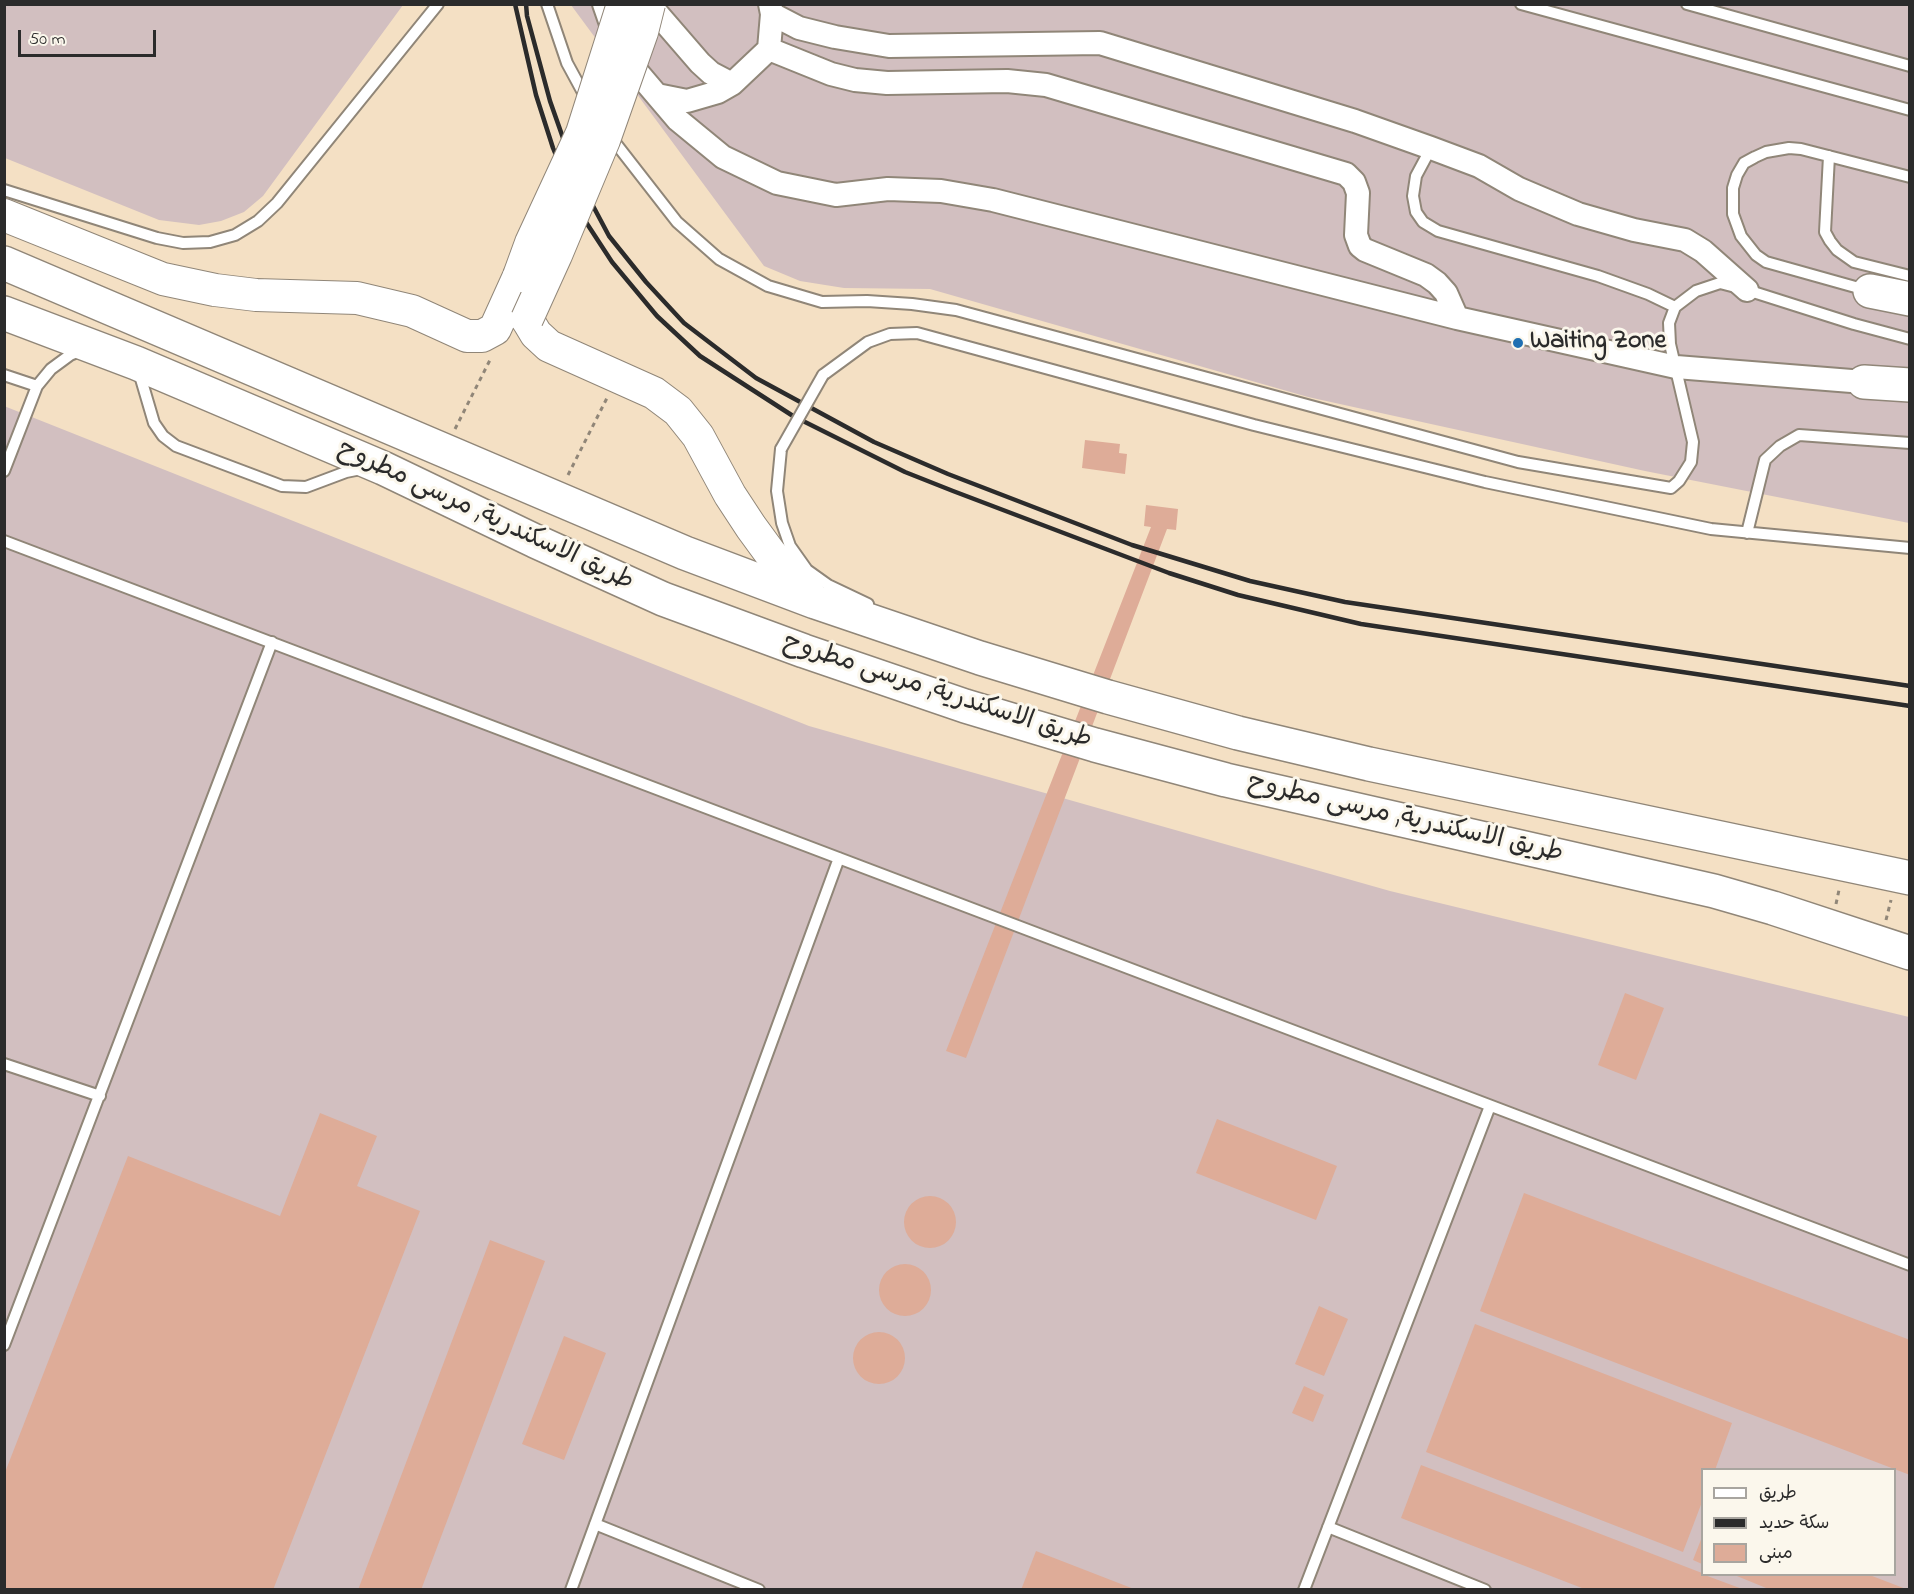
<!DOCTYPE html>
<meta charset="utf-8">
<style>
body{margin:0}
#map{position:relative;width:1914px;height:1594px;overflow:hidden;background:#f4e0c4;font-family:"Indie Flower","Playpen Sans Arabic",sans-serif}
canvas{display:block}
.frame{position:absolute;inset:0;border:6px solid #2b2b2b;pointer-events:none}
.legend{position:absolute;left:1701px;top:1468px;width:195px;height:108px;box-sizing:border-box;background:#fbf7ec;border:2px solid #a8a59f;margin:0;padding:8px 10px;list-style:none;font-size:18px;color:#2b2b2b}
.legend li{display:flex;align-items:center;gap:12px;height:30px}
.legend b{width:30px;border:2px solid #a8a59f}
.scale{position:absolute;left:18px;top:30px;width:138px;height:27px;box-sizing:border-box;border:3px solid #2b2b2b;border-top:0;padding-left:8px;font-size:18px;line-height:21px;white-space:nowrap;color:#2b2b2b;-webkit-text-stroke:4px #fbf7ec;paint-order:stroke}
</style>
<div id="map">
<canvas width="1914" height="1594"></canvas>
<div class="frame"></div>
<ul class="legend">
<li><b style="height:8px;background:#fff"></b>طريق</li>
<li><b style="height:8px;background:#2b2b2b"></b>سكة حديد</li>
<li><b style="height:16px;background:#deac98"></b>مبنى</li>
</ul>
<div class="scale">50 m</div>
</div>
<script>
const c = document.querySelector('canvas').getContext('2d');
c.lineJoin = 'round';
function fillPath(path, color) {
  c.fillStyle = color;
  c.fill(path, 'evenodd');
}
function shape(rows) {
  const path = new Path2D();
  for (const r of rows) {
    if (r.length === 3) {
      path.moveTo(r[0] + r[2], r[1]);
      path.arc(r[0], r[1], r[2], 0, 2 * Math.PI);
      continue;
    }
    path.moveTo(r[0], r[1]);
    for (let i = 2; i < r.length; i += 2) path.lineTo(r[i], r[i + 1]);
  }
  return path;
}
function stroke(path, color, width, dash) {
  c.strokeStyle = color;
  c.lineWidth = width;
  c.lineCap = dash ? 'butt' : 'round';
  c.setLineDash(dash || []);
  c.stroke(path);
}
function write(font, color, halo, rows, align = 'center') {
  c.font = font + ' "Indie Flower","Playpen Sans Arabic",sans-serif';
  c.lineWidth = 6;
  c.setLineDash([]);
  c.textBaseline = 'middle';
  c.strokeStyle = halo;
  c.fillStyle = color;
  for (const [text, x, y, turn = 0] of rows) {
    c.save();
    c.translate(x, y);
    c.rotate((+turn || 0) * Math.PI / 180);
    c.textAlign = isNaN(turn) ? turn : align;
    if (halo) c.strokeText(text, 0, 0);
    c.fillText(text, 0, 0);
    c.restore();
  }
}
const industrial = shape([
 [4,5,5,4,403,5,263,196,244,212,221,221,199,225,159,220,5,158],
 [571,5,1909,5,1909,523,1645,471,1308,397,930,289,844,288,800,281,764,266],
 [4,406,809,726,1390,891,1909,1017,1909,1589,5,1589],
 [1702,1470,1894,1470,1894,1574,1702,1574]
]);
const building = shape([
 [1085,440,1120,444,1119,453,1127,454,1125,474,1082,468],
 [1146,505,1178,509,1176,530,1167,529,966,1058,946,1051,1151,527,1144,526],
 [1625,993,1664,1008,1636,1080,1598,1065],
 [320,1113,377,1136,357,1186,420,1211,273,1590,4,1590,4,1475,128,1156,280,1216],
 [1217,1119,1337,1166,1316,1220,1196,1173],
 [1524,1193,1910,1340,1910,1475,1480,1311],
 [930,1222,26],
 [490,1240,545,1261,421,1590,358,1590],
 [905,1290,26],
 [1319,1306,1348,1319,1324,1376,1295,1364],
 [1475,1324,1732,1423,1715,1470,1702,1470,1702,1502,1683,1552,1426,1452],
 [879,1358,26],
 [564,1336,606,1353,564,1460,522,1444],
 [1304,1386,1324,1395,1313,1422,1292,1413],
 [1421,1465,1702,1573,1702,1574,1745,1590,1587,1590,1401,1518],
 [1702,1537,1702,1564,1693,1560],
 [1036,1551,1134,1589,1134,1590,1021,1590],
 [1732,1574,1867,1574,1906,1589,1771,1590]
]);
const path = shape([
 [455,429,490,360],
 [568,475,607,398],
 [1836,904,1839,890],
 [1886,920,1891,900]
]);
const lane = shape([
 [547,4,567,63,586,98],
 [1521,4,1910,110],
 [1687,4,1910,66],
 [610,136,677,222,719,259,768,286,822,302,867,301,912,304,956,310,1518,462,1671,488,1679,481,1691,462,1693,442,1670,344,1669,323,1675,307,1696,291,1720,283,1747,290,1854,324,1910,339],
 [1431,148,1416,176,1413,196,1416,212,1423,222,1438,231,1598,276,1648,294,1675,307],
 [1829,156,1825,232,1830,241,1837,250,1854,262,1910,276],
 [4,190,157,238,183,243,210,242,235,235,258,221,277,203,438,4],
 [1866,290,1766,262,1756,255,1741,236,1733,214,1733,188,1737,175,1744,163,1755,157,1766,152,1789,148,1801,149,1910,177],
 [139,372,154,423,163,436,176,446,282,486,306,487,346,472,361,469],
 [4,375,37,386],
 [823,375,868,342,890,334,917,333,1254,425,1485,482,1711,529,1910,548],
 [781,449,777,491,782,523,790,546,807,570,828,585,868,604],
 [4,471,37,386,51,369,70,355,82,350],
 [1747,533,1765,460,1780,446,1799,435,1910,443],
 [4,541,1910,1265],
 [4,1064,100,1096],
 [4,1345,272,642],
 [595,1524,759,1590],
 [1328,1527,1485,1590],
 [571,1590,839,858],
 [1304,1590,1490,1106]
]);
const street = shape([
 [604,4,621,53,678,120,723,157,777,183,836,195,888,189,941,191,993,200,1457,318,1676,367,1864,382],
 [649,4,700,63,711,73,732,84],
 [772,14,799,28,835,37,889,46,1100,43,1355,121,1431,148,1479,166,1519,189,1578,214,1634,230,1685,240,1703,251,1747,290],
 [769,49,831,74,855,80,887,83,1007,81,1046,85,1346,174,1354,182,1358,193,1356,235,1360,246,1365,250,1426,275,1437,283,1446,293,1457,318],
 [657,95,687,101,718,92,732,84,769,49,772,14,770,4]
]);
const secondary = shape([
 [4,215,163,279,215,290,256,295,357,298,412,311,467,336,482,336,495,329,519,276],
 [527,319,536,334,549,346,654,393,678,411,698,436,730,495,751,527,770,553,815,602]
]);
const primary = shape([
 [4,263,685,553,815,602,980,658,1108,697,1238,733,1369,764,1910,878],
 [1870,291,1910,299],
 [4,313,136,363,383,468,535,541,663,599,804,651,965,706,1095,745,1226,780,1714,891,1773,908,1910,953],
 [1864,382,1910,385]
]);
const rail = shape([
 [515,4,536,95,553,148,580,213,612,262,657,316,700,356,793,416,905,472,953,491,1169,573,1238,595,1361,624,1910,706],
 [526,4,527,16,550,101,575,172,609,236,646,282,684,323,756,378,874,442,948,474,1132,545,1250,581,1345,602,1910,686]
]);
const laneBridge = shape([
 [781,449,823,375]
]);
const secondaryBridge = shape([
 [519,276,531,243,582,133,623,4],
 [527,319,556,255,604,140,642,32,649,4]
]);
const markers = [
 [1518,343,6,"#1f6fb2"]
];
const poiNames = [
 ["Waiting Zone",1530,343]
];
const streetNames = [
 ["طريق الاسكندرية, مرسى مطروح",485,517,25],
 ["طريق الاسكندرية, مرسى مطروح",937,693,18],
 ["طريق الاسكندرية, مرسى مطروح",1405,820,13]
];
fillPath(industrial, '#d2bfc0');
fillPath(building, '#deac98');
stroke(lane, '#908678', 14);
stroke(street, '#908678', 26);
stroke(secondary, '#908678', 34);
stroke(primary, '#908678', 36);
stroke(path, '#908678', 3, [4.5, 4.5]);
stroke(lane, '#fff', 10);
stroke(street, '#fff', 22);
stroke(secondary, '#fff', 32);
stroke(primary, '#fff', 33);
stroke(rail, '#2b2b2b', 4.5);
stroke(laneBridge, '#908678', 14, []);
stroke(secondaryBridge, '#908678', 34, []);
stroke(laneBridge, '#fff', 10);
stroke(secondaryBridge, '#fff', 32);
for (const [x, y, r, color] of markers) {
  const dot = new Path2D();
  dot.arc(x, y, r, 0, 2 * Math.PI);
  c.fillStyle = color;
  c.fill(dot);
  stroke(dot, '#fbf7ec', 2);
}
write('bold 26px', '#2b2b2b', '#fbf7ec', poiNames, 'left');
write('26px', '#2b2b2b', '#fbf7ec', streetNames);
</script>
